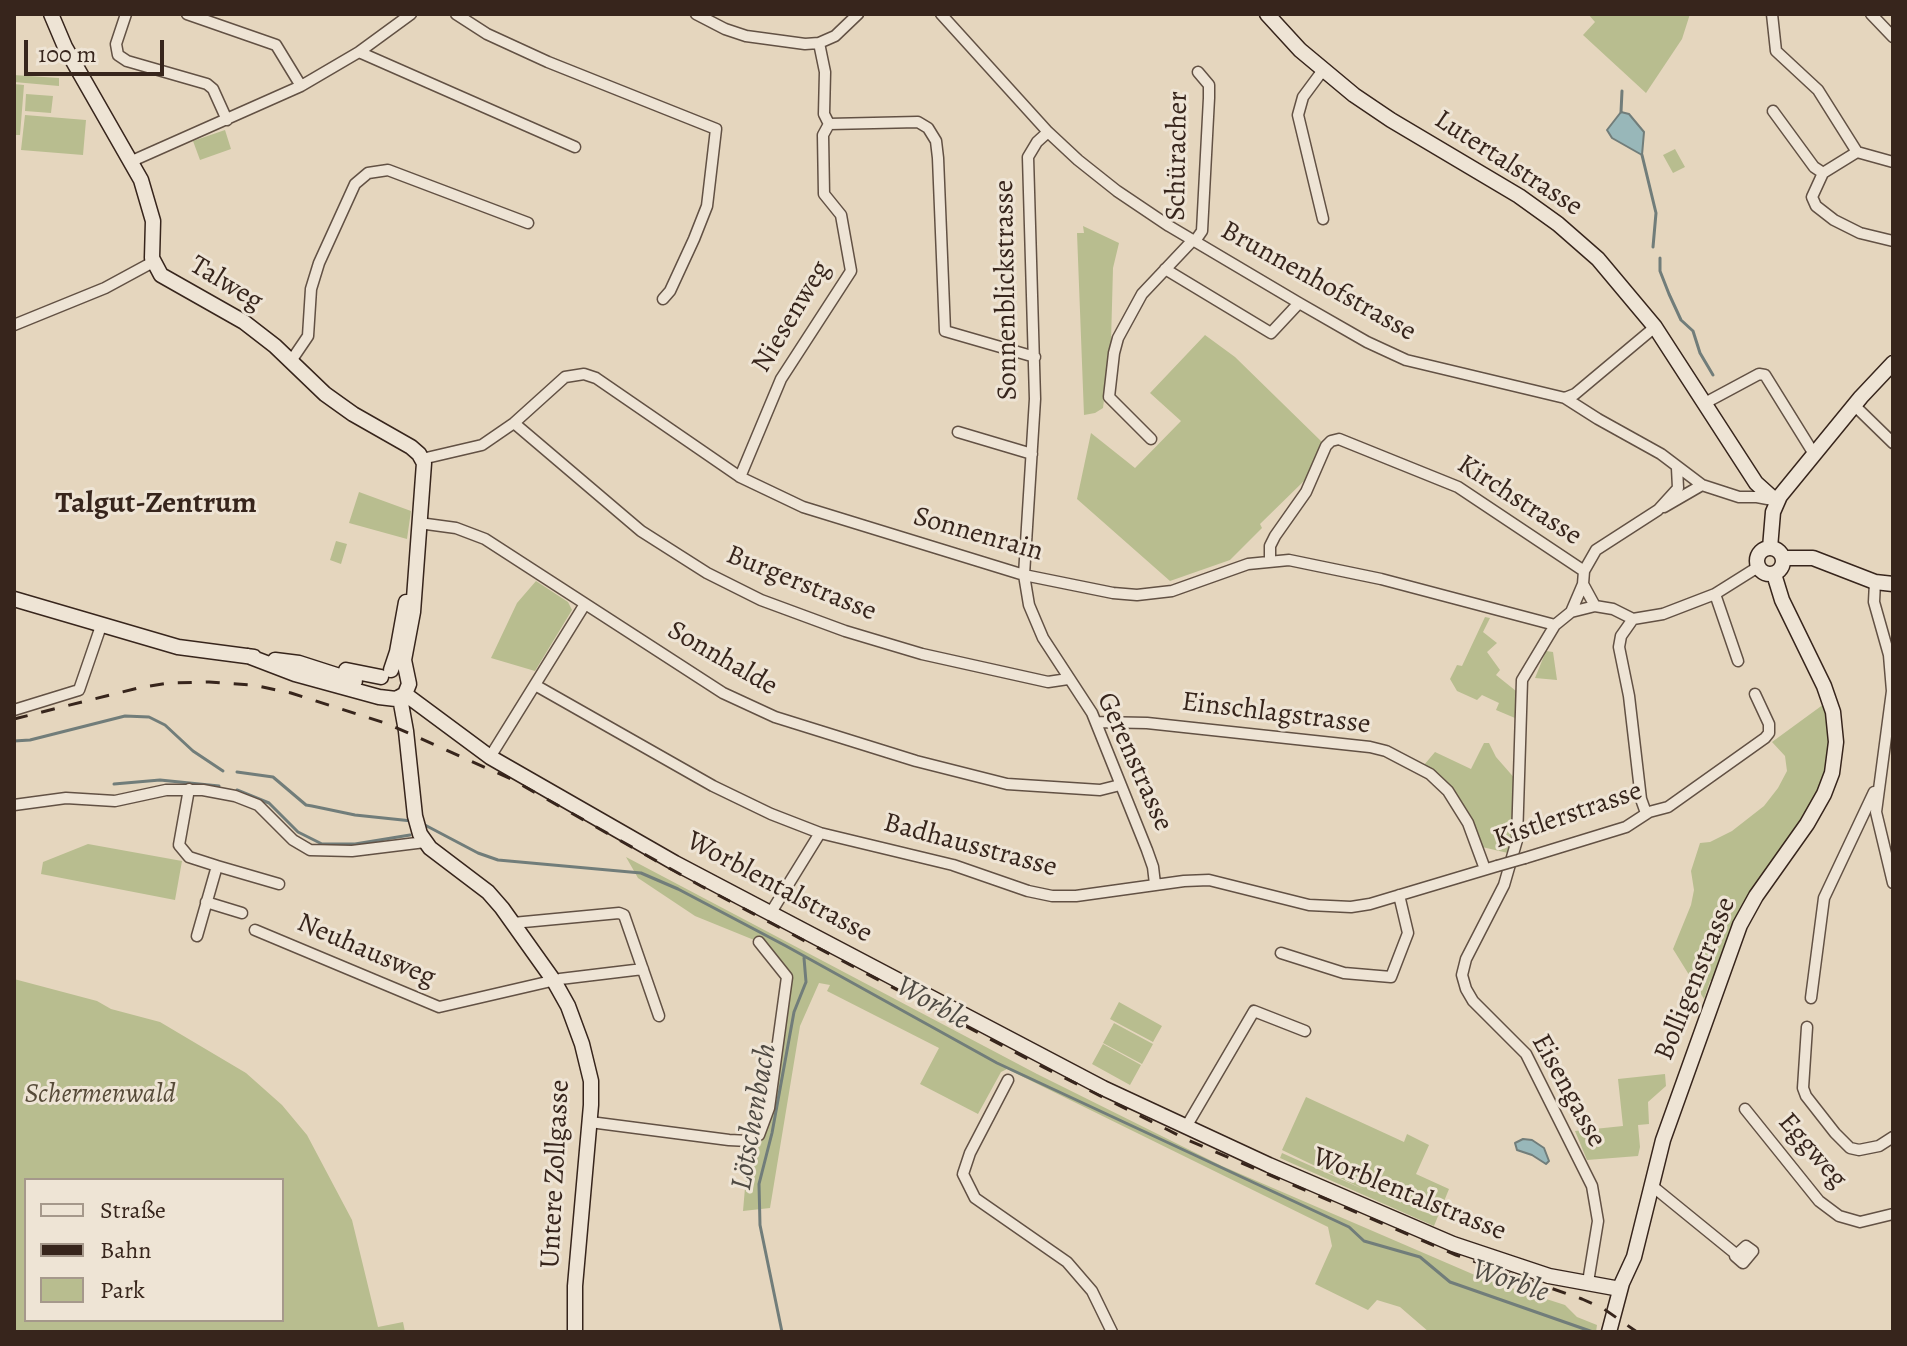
<!DOCTYPE html>
<meta charset="utf-8">
<style>
body{margin:0}
#map{position:relative;width:1907px;height:1346px;overflow:hidden;background:#e5d6be;font-family:Alegreya,serif}
canvas{display:block}
.frame{position:absolute;inset:0;border:16px solid #37251c;pointer-events:none}
.legend{position:absolute;left:24px;top:1178px;width:260px;height:144px;box-sizing:border-box;background:#eee4d5;border:2px solid #a5988b;margin:0;padding:10px 14px;list-style:none;font-size:24px;color:#37251c}
.legend li{display:flex;align-items:center;gap:16px;height:40px}
.legend b{width:40px;border:2px solid #a5988b}
.scale{position:absolute;left:24px;top:40px;width:140px;height:36px;box-sizing:border-box;border:4px solid #37251c;border-top:0;padding-left:10px;font-size:24px;line-height:28px;white-space:nowrap;color:#37251c;-webkit-text-stroke:6px #eee4d5;paint-order:stroke}
</style>
<div id="map">
<canvas width="1907" height="1346"></canvas>
<div class="frame"></div>
<ul class="legend">
<li><b style="height:10px;background:#eee4d5"></b>Straße</li>
<li><b style="height:10px;background:#37251c"></b>Bahn</li>
<li><b style="height:22px;background:#b8bd8f"></b>Park</li>
</ul>
<div class="scale">100 m</div>
</div>
<script>
const c = document.querySelector('canvas').getContext('2d');
c.lineJoin = 'round';
function fillPath(path, color) {
  c.fillStyle = color;
  c.fill(path, 'evenodd');
}
function shape(rows) {
  const path = new Path2D();
  for (const r of rows) {
    if (r.length === 3) {
      path.moveTo(r[0] + r[2], r[1]);
      path.arc(r[0], r[1], r[2], 0, 2 * Math.PI);
      continue;
    }
    path.moveTo(r[0], r[1]);
    for (let i = 2; i < r.length; i += 2) path.lineTo(r[i], r[i + 1]);
  }
  return path;
}
function stroke(path, color, width, dash) {
  c.strokeStyle = color;
  c.lineWidth = width;
  c.lineCap = dash ? 'butt' : 'round';
  c.setLineDash(dash || []);
  c.stroke(path);
}
function write(font, color, halo, rows, align = 'center') {
  c.font = font + ' Alegreya,serif';
  c.lineWidth = 6;
  c.setLineDash([]);
  c.textBaseline = 'middle';
  c.strokeStyle = halo;
  c.fillStyle = color;
  for (const [text, x, y, turn = 0] of rows) {
    c.save();
    c.translate(x, y);
    c.rotate((+turn || 0) * Math.PI / 180);
    c.textAlign = isNaN(turn) ? turn : align;
    if (halo) c.strokeText(text, 0, 0);
    c.fillText(text, 0, 0);
    c.restore();
  }
}
const green = shape([
 [1588,14,1690,14,1682,39,1646,93,1583,35,1595,22],
 [14,75,59,78,59,86,14,82],
 [14,84,24,85,20,135,14,135],
 [26,94,53,96,51,113,25,111],
 [25,115,86,120,83,155,21,150],
 [225,130,231,149,200,160,193,141],
 [1675,149,1685,167,1673,173,1663,155],
 [1083,226,1119,243,1113,268,1111,342,1103,408,1095,413,1084,415,1077,233,1084,233],
 [1205,335,1235,357,1323,443,1306,479,1260,524,1262,528,1230,560,1170,581,1077,499,1091,433,1135,468,1181,421,1150,393],
 [359,492,411,511,407,539,349,523],
 [336,541,347,544,341,564,330,560],
 [536,581,568,602,572,610,535,671,491,658,517,603],
 [1485,617,1490,618,1483,632,1497,643,1487,652,1500,670,1496,675,1516,691,1515,718,1496,710,1499,703,1482,695,1477,700,1457,691,1450,679,1457,665,1462,666],
 [1546,651,1553,652,1557,680,1535,678],
 [1824,704,1830,750,1825,776,1815,798,1714,982,1710,981,1704,999,1673,949,1691,905,1694,890,1691,871,1700,843,1710,842,1732,831,1764,806,1778,788,1787,771,1785,756,1772,742],
 [1484,743,1489,743,1496,757,1517,781,1514,846,1508,853,1482,847,1471,820,1456,794,1424,765,1435,752,1471,769],
 [88,844,182,861,175,900,41,874,43,862],
 [626,857,1037,1074,1222,1166,1484,1279,1565,1305,1577,1317,1597,1325,1596,1332,1429,1332,1400,1307,1377,1300,1368,1310,1315,1284,1332,1246,1328,1227,1007,1069,1001,1072,978,1114,920,1084,939,1048,827,991,830,985,819,983,800,1026,770,1208,743,1211,749,1141,759,1135,787,977,759,942,695,916,638,878],
 [14,979,97,1001,111,1009,160,1022,246,1073,282,1105,307,1135,352,1220,378,1327,403,1322,405,1332,14,1332],
 [26,1180,282,1180,282,1320,26,1320],
 [1119,1002,1162,1026,1153,1042,1110,1019],
 [1114,1023,1153,1044,1142,1064,1103,1043],
 [1103,1044,1141,1065,1130,1085,1092,1064],
 [1665,1074,1666,1086,1648,1102,1649,1124,1638,1125,1640,1147,1638,1156,1587,1160,1575,1131,1623,1126,1618,1079],
 [1306,1097,1404,1142,1407,1134,1429,1145,1416,1174,1449,1189,1434,1226,1280,1158,1282,1153,1365,1190,1282,1150]
]);
const water = shape([
 [1621,112,1629,114,1644,132,1642,155,1612,138,1607,130,1621,112],
 [1523,1139,1532,1140,1544,1148,1549,1161,1546,1164,1532,1155,1517,1150,1515,1143,1523,1139]
]);
const stream = shape([
 [1621,112,1622,91],
 [1642,155,1656,213,1653,247],
 [1660,258,1660,271,1669,294,1681,320,1693,331,1700,353,1713,375],
 [14,741,30,740,125,716,149,717,165,725,193,751,223,771],
 [237,772,273,777,306,805,312,806,355,815,412,821],
 [114,784,160,780,219,786],
 [237,790,269,803,298,832,322,844,355,844,410,835],
 [423,824,478,853,498,860,641,873,678,889,786,946,997,1063,1349,1227,1364,1241,1420,1257,1450,1282,1593,1332],
 [782,1332,760,1225,759,1184,772,1133,794,1012,806,982,804,958]
]);
const street = shape([
 [126,14,116,44,118,55,127,61,207,84,213,89,227,120],
 [187,14,276,45,301,86],
 [456,14,487,34,548,62,716,129,707,206,694,239,670,291,663,299],
 [696,14,725,29,746,36,805,44,819,43,835,36,858,14],
 [941,14,1048,132,1078,160,1117,191,1169,226,1299,303,1367,342,1406,360,1565,398,1598,419,1661,454,1702,485,1739,497,1757,497,1773,500],
 [1772,14,1776,51,1818,90,1857,152],
 [1871,14,1893,37],
 [359,52,575,147],
 [1773,111,1814,167,1823,173],
 [829,124,918,122,928,128,936,141,938,158,945,331,1035,357],
 [1048,132,1037,142,1028,157,1035,399,1024,575,1029,605,1043,638,1092,713,1147,850,1153,867,1155,884],
 [132,161,301,86,359,52,411,14],
 [1893,162,1857,152,1823,173,1812,197,1816,206,1834,220,1860,233,1893,241],
 [1323,219,1298,115,1303,97,1323,70],
 [1195,241,1202,231,1209,98,1209,85,1198,72],
 [1165,269,1271,333,1299,303],
 [14,325,105,288,153,262],
 [291,361,308,336,311,289,319,263,355,184,368,173,388,170,528,223],
 [1565,398,1575,394,1655,327],
 [1705,403,1759,374,1765,375,1814,454],
 [1854,405,1893,443],
 [514,423,641,531,707,573,761,600,845,631,922,654,1048,682,1068,679],
 [958,432,1032,454],
 [1151,439,1109,397,1114,353,1118,338,1142,294,1193,240],
 [422,459,482,445,514,423,565,377,584,374,596,378,740,477,803,507,1024,575,1113,593,1137,595,1172,591,1248,564,1289,560,1381,579,1555,625],
 [740,477,781,379,851,271,841,215,824,194,823,135,829,124,824,114,825,72,819,43],
 [1664,507,1702,485],
 [419,523,456,528,485,539,723,693,775,717,916,761,1007,784,1100,790,1120,785],
 [1270,560,1270,546,1275,536,1306,492,1326,446,1331,441,1339,439,1458,487,1584,571],
 [1875,582,1874,602,1889,655,1892,691,1876,812,1893,883],
 [1583,584,1595,606],
 [1715,594,1738,661],
 [1571,612,1583,584,1584,571,1596,550,1658,510,1678,488,1677,468],
 [1633,619,1621,636,1619,647,1629,696,1641,799,1646,813],
 [535,685,713,786,771,814,820,833],
 [14,710,79,690,101,626],
 [1096,722,1147,723,1370,747,1386,751,1430,774,1448,791,1468,823,1485,869],
 [490,757,585,604],
 [189,789,179,845,189,857,217,866,197,936],
 [14,805,66,798,115,801,166,790,203,790,235,796,258,805,293,840,310,850,352,851,425,842],
 [1525,858,1626,827,1649,812,1668,807,1765,738,1769,733,1769,724,1755,694],
 [217,866,279,884],
 [206,902,242,913],
 [770,914,820,833,953,865,1028,891,1052,896,1076,896,1184,881,1209,880,1309,905,1351,907,1370,904,1497,866],
 [513,923,619,913,624,915,659,1016],
 [255,930,439,1007,560,979,643,969],
 [1281,953,1344,973,1391,977,1408,933,1399,895],
 [1811,998,1824,898,1874,792],
 [1807,1027,1803,1088,1806,1096,1835,1133,1850,1148,1859,1150,1879,1146,1893,1137],
 [1008,1080,970,1153,963,1174,975,1198,1067,1262,1092,1291,1112,1332],
 [1745,1109,1819,1201,1839,1216,1860,1222,1893,1214],
 [590,1122,729,1140,749,1141,759,1135,769,1108,787,977,759,942],
 [1186,1127,1254,1011,1305,1031],
 [1651,1185,1737,1255],
 [1746,1246,1753,1251,1743,1263,1735,1256,1746,1246],
 [1588,1282,1598,1221,1592,1186,1526,1054,1473,1001,1466,989,1462,975,1466,959,1504,885,1517,840,1522,680,1555,625,1571,612,1595,606,1613,609,1633,619,1663,614,1715,594,1758,567]
]);
const secondary = shape([
 [51,14,65,47,141,180,153,221,152,258,161,275,244,322,275,346,325,394,353,414,411,447,419,454,424,463,413,612,404,660,409,684,405,694,396,699,379,697,295,674,248,656],
 [1267,14,1300,50,1354,95,1391,120,1519,196,1558,224,1598,259,1655,327,1756,483,1776,501],
 [1770,561,13],
 [1770,548,1773,512,1780,496,1861,397,1893,363],
 [1783,558,1813,558,1875,582,1893,584],
 [14,599,178,647,254,657],
 [275,660,299,663,355,681],
 [346,670,381,677],
 [391,670,397,652,406,602],
 [405,694,490,757,675,863,1103,1088,1269,1165,1453,1244,1549,1276,1620,1289],
 [400,698,406,731,415,816,420,834,430,848,488,892,502,908,554,981,568,1006,582,1044,591,1081,591,1105,575,1286,575,1332],
 [1609,1332,1622,1283,1634,1257,1663,1140,1740,925,1756,896,1807,824,1824,794,1832,773,1836,742,1833,712,1824,686,1782,600,1774,574]
]);
const rail = shape([
 [14,719,138,688,169,683,209,682,253,685,291,693,388,724,511,779,701,886,1041,1066,1188,1140,1456,1255,1582,1299,1604,1309,1637,1332]
]);
const streetBridge = shape([
 [1497,866,1525,858]
]);
const streetNames = [
 ["Schüracher",1178,156,-89],
 ["Lutertalstrasse",1508,164,33],
 ["Brunnenhofstrasse",1318,282,29],
 ["Talweg",226,284,31],
 ["Sonnenblickstrasse",1007,290,-91],
 ["Niesenweg",792,317,-59],
 ["Kirchstrasse",1519,501,33],
 ["Sonnenrain",978,535,16],
 ["Burgerstrasse",801,584,22],
 ["Sonnhalde",722,659,30],
 ["Einschlagstrasse",1276,714,7],
 ["Gerenstrasse",1134,762,66],
 ["Kistlerstrasse",1568,816,-19],
 ["Badhausstrasse",970,846,15],
 ["Worblentalstrasse",779,888,28],
 ["Neuhausweg",366,951,23],
 ["Bolligenstrasse",1696,979,-68],
 ["Eisengasse",1568,1091,61],
 ["Eggweg",1812,1151,49],
 ["Untere Zollgasse",556,1174,-87],
 ["Worblentalstrasse",1409,1195,22]
];
const parkNames = [
 ["Schermenwald",100,1095]
];
const neighbourhoodNames = [
 ["Talgut-Zentrum",156,505]
];
const waterNames = [
 ["Worble",932,1004,29],
 ["Lötschenbach",755,1117,-80],
 ["Worble",1510,1282,19]
];
fillPath(green, '#b8bd8f');
fillPath(water, '#98b7b9');
stroke(water, '#717d7a', 2);
stroke(stream, '#717d7a', 3);
stroke(street, '#625144', 13);
stroke(secondary, '#37251c', 17);
stroke(street, '#eee4d5', 10);
stroke(secondary, '#eee4d5', 14);
stroke(rail, '#37251c', 3, [14, 14]);
stroke(streetBridge, '#625144', 13, []);
stroke(streetBridge, '#eee4d5', 10);
write('28px', '#37251c', '#eee4d5', streetNames);
write('italic 28px', '#574b39', '#eee4d5', parkNames);
write('bold 30px', '#37251c', '#eee4d5', neighbourhoodNames);
write('italic 30px', '#4f4a43', '#eee4d5', waterNames);
</script>
